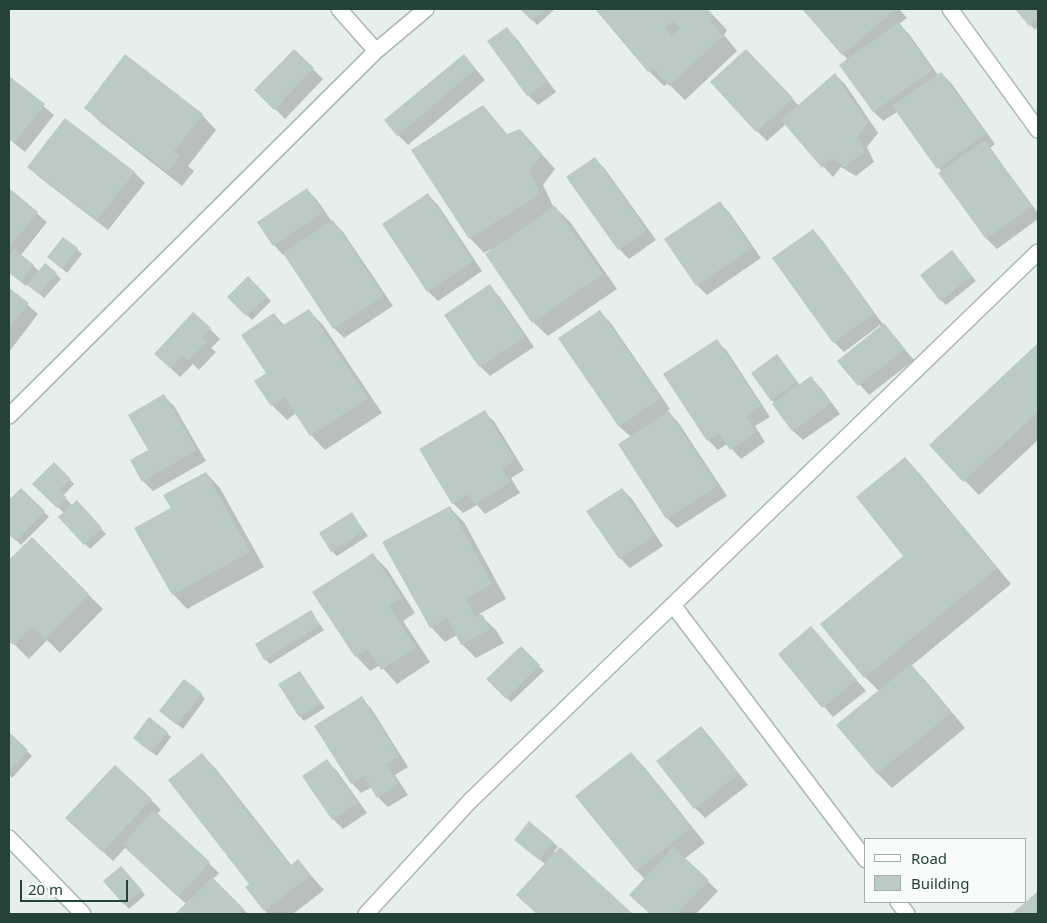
<!DOCTYPE html>
<style>
body{margin:0}
#map{position:relative;width:1047px;height:923px;overflow:hidden;background:#e6efeb;font-family:"Noto Sans",sans-serif}
canvas{display:block}
.frame{position:absolute;inset:0;border:10px solid #24423a;pointer-events:none}
.legend{position:absolute;left:864px;top:838px;width:162px;height:65px;box-sizing:border-box;background:#f7fbf9;border:1px solid #a3b1ad;margin:0;padding:6px 9px;list-style:none;font-size:15px;color:#24423a}
.legend li{display:flex;align-items:center;gap:10px;height:25px}
.legend b{width:25px;border:1px solid #a3b1ad}
.scale{position:absolute;left:20px;top:880px;width:108px;height:22px;box-sizing:border-box;border:2px solid #24423a;border-top:0;padding-left:6px;font-size:15px;line-height:18px;white-space:nowrap;color:#24423a;-webkit-text-stroke:4px #f7fbf9;paint-order:stroke}
</style>
<div id="map">
<canvas width="1047" height="923"></canvas>
<div class="frame"></div>
<ul class="legend">
<li><b style="height:6px;background:#fff"></b>Road</li>
<li><b style="height:14px;background:#bbcac4"></b>Building</li>
</ul>
<div class="scale">20 m</div>
</div>
<script>
const c = document.querySelector('canvas').getContext('2d');
c.lineJoin = 'round';
function fillPath(path, color) {
  c.fillStyle = color;
  c.fill(path, 'evenodd');
}
function shape(rows) {
  const path = new Path2D();
  for (const r of rows) {
    path.moveTo(r[0], r[1]);
    for (let i = 2; i < r.length; i += 2) path.lineTo(r[i], r[i + 1]);
  }
  return path;
}
function stroke(path, color, width, dash) {
  c.strokeStyle = color;
  c.lineWidth = width;
  c.lineCap = dash ? 'butt' : 'round';
  c.setLineDash(dash || []);
  c.stroke(path);
}
const shadow = shape([
 [522,9,555,9,537,25],
 [597,9,707,9,727,30,724,35,737,51,685,100,668,83,664,86,649,71],
 [804,9,899,9,907,18,899,24,909,34,938,75,941,73,951,83,995,144,990,148,1038,213,1038,219,997,249,987,239,940,173,942,172,897,112,883,121,873,111,848,60],
 [1016,9,1038,9,1038,27,1035,30],
 [507,29,517,39,556,92,538,105,528,95,489,41],
 [464,56,485,80,408,145,398,135],
 [756,60,799,106,835,75,845,84,878,133,867,147,874,162,856,176,841,167,833,177,786,124,767,141,757,131],
 [313,69,323,79,285,119,256,90],
 [9,77,54,115,25,152,9,139],
 [482,106,508,135,520,130,555,169,543,185,554,208,555,207,570,222,617,289,548,336,533,322,491,249,484,253,470,238],
 [85,107,202,115,216,130,188,166,194,171,182,186,100,122],
 [66,120,135,173,145,183,108,230,39,177,29,167],
 [595,159,605,169,656,240,629,259,619,249,568,177],
 [9,190,47,222,21,255,40,272,56,274,61,279,44,298,28,284,26,286,9,272],
 [307,190,317,200,332,222,333,222,343,232,393,306,344,338,334,328,285,254,283,255,274,245],
 [428,195,438,205,482,271,438,301,428,291,383,224],
 [719,202,729,212,761,258,707,295,697,285],
 [813,230,822,240,882,323,914,360,869,395,839,361,881,327,880,325,844,352,834,342],
 [77,249,82,254,67,273,54,261],
 [956,256,976,281,946,305,941,300],
 [248,278,271,301,252,320,229,297],
 [489,286,499,296,534,347,490,376,480,366],
 [9,289,38,314,9,352],
 [309,311,323,325,382,413,325,450,311,435,296,413,287,420,272,405,255,381,268,373,274,314,285,326],
 [600,312,610,322,670,409,667,411,678,422,727,496,677,528,667,518,619,445,631,437,620,427,560,339],
 [210,329,220,339,211,348,216,352,199,370,193,364,180,377,166,364],
 [717,341,727,351,770,417,755,426,765,442,741,459,727,444,718,450,708,440],
 [1038,344,1038,440,979,495,930,445],
 [777,356,800,385,811,378,821,388,840,414,803,440,793,431,772,400],
 [164,396,174,406,206,461,153,491,143,481],
 [484,412,494,421,524,470,511,478,520,493,485,514,477,505,463,513,453,503],
 [905,458,919,473,1011,584,911,666,925,680,965,728,892,788,877,773,879,691,865,677,905,556],
 [54,464,74,484,63,496,72,505,81,506,106,534,90,549,60,517,64,513,34,484],
 [206,473,220,488,264,567,187,609,173,594,173,508],
 [21,489,49,517,21,545,9,533,9,501],
 [622,489,632,499,663,546,630,568,620,558],
 [449,507,464,522,506,599,479,614,496,630,504,643,476,658,462,644,457,635,445,642,431,627],
 [352,514,368,536,337,556,332,551],
 [32,539,103,609,60,653,47,640,29,659,9,639,9,562],
 [373,555,387,569,415,613,403,621,430,662,397,684,380,665,370,671,356,656],
 [310,611,324,630,270,664,265,659],
 [811,628,866,691,833,717,779,654],
 [521,648,544,671,511,702,488,679],
 [300,672,325,708,304,721,300,716],
 [201,694,205,699,183,729,166,715],
 [361,698,371,708,408,767,395,775,408,795,388,807,378,797,372,787,361,793,352,783],
 [701,728,711,738,748,785,705,818,695,808,658,761],
 [167,733,171,737,157,756,139,743],
 [9,734,32,756,12,778,9,774],
 [631,753,645,768,705,843,684,859,718,891,696,914,651,914,640,905,645,879,636,870],
 [202,755,216,769,292,866,298,861,324,890,293,914,268,914,247,888,251,884],
 [327,761,337,771,367,813,343,829,333,819],
 [151,800,161,810,157,814,219,873,213,879,248,914,176,914,186,904,126,847,113,861,77,828],
 [553,842,558,847,554,851,556,853,560,849,631,914,537,914,517,895,545,864,521,844],
 [126,872,145,895,129,909,105,881]
]);
const building = shape([
 [520,9,545,9,532,21],
 [595,9,707,9,713,15,710,20,723,36,669,86,654,68,648,72],
 [673,21,680,29,672,36,665,28],
 [802,9,896,9,842,55],
 [1015,9,1038,9,1038,19,1029,26],
 [899,22,933,70,873,112,839,65],
 [507,27,547,82,527,96,487,41],
 [294,49,314,68,274,110,254,90],
 [746,49,793,98,756,132,710,82],
 [125,54,203,114,174,151,180,156,167,172,84,108],
 [464,54,476,69,397,136,384,120],
 [941,72,986,134,937,169,892,106],
 [835,73,868,122,858,136,865,152,845,167,831,158,822,168,781,120],
 [9,76,45,104,14,143,9,139],
 [483,105,507,134,520,129,542,154,529,170,540,194,469,239,411,150],
 [65,118,135,172,97,220,27,167],
 [985,140,1032,207,986,239,938,173],
 [595,157,647,230,618,250,566,177],
 [9,188,38,212,9,248],
 [307,188,323,212,273,246,257,222],
 [428,193,473,261,427,292,382,224],
 [720,201,752,248,696,286,664,239],
 [555,206,603,274,532,323,485,254],
 [333,220,384,296,333,329,283,253],
 [813,229,874,313,833,343,772,258],
 [63,237,78,248,62,269,47,257],
 [14,249,34,265,21,282,9,273,9,256],
 [952,250,972,276,940,301,920,275],
 [45,263,57,273,39,294,27,285],
 [248,276,267,296,246,316,227,297],
 [490,284,525,337,479,367,444,315],
 [9,288,29,303,9,329],
 [309,309,368,398,310,436,284,397,271,406,254,381,266,373,241,335,274,313,282,326],
 [600,310,661,398,619,427,558,338],
 [193,312,211,328,202,337,207,342,188,361,182,355,170,368,154,354],
 [884,323,905,349,858,386,837,361],
 [717,339,761,406,746,416,756,432,730,450,719,433,707,441,663,374],
 [1038,343,1038,412,963,482,929,445],
 [777,354,797,381,771,401,751,373],
 [811,376,831,403,792,431,772,404],
 [164,394,197,450,142,482,130,460,148,450,128,415],
 [485,410,515,460,502,468,511,482,475,504,468,494,452,504,419,449],
 [669,411,718,486,666,519,618,444],
 [905,457,997,568,864,678,820,624,903,556,856,497],
 [54,462,71,479,59,490,67,498,57,508,32,484],
 [206,472,250,552,172,595,134,528,171,508,163,495],
 [21,488,45,511,16,541,9,535,9,500],
 [622,488,654,536,619,559,586,511],
 [77,500,102,528,84,545,58,517],
 [450,506,492,584,465,599,476,617,482,614,490,629,461,645,447,618,430,628,382,542],
 [352,512,364,531,331,552,319,533],
 [32,537,89,594,45,639,32,626,13,645,9,641,9,560],
 [373,553,402,598,389,606,416,648,381,670,368,649,355,657,312,592],
 [311,610,320,625,264,660,255,644],
 [811,626,857,680,822,708,778,654],
 [521,646,540,665,506,699,486,679],
 [911,664,951,713,877,774,836,725],
 [300,671,321,703,299,717,278,684],
 [184,679,202,693,177,725,159,711],
 [362,696,399,756,386,764,399,784,377,798,364,776,351,784,314,726],
 [149,717,168,732,151,752,133,738],
 [701,726,739,774,694,809,656,761],
 [9,732,28,750,9,772],
 [631,752,691,828,636,871,575,796],
 [202,753,290,866,298,859,311,875,264,911,245,887,249,884,168,780],
 [327,759,358,803,332,820,302,776],
 [115,765,152,799,102,852,65,818],
 [154,810,210,862,178,897,122,845],
 [529,821,554,842,539,860,514,840],
 [560,847,633,914,537,914,516,895],
 [673,847,709,880,677,914,650,914,629,895],
 [121,866,142,890,124,905,103,881],
 [212,877,244,909,239,914,175,914],
 [1038,891,1038,914,1011,914,1026,902]
]);
const street = shape([
 [339,9,376,51],
 [950,9,1038,130],
 [9,416,376,51,426,9],
 [673,605,866,860],
 [9,838,83,914],
 [898,902,907,914],
 [366,914,470,801,1038,252]
]);
fillPath(shadow, '#0003');
fillPath(building, '#bbcac4');
stroke(street, '#a8b8b2', 18);
stroke(street, '#fff', 15);
</script>
